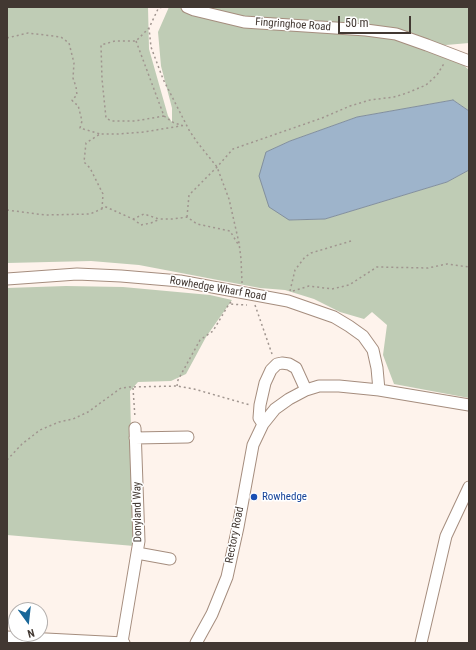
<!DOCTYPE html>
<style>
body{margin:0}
#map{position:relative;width:476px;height:650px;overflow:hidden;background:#fef3ec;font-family:"Roboto Condensed",sans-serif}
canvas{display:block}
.frame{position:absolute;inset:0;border:8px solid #423832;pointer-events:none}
.north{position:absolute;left:8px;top:602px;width:40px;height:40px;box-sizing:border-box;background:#fff;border:1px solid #b3afad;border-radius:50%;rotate:165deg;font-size:11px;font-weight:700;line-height:16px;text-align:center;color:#423832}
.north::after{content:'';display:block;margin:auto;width:14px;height:18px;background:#196799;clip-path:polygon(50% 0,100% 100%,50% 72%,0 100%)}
.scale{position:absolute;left:338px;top:16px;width:73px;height:18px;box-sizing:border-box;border:2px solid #423832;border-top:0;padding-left:5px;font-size:12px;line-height:14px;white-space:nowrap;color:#423832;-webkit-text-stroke:3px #fff;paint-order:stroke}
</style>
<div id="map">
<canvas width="476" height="650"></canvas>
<div class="frame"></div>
<div class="north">N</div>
<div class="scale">50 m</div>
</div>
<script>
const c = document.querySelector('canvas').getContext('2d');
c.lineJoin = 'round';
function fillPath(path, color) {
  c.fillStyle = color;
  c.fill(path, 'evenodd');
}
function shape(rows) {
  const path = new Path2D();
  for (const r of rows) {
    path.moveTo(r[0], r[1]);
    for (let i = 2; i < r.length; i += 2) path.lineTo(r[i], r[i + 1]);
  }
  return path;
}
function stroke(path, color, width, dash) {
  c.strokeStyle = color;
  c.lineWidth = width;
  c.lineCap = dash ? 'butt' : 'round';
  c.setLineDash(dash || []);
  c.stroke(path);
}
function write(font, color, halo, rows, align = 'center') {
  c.font = font + ' "Roboto Condensed",sans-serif';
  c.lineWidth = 3;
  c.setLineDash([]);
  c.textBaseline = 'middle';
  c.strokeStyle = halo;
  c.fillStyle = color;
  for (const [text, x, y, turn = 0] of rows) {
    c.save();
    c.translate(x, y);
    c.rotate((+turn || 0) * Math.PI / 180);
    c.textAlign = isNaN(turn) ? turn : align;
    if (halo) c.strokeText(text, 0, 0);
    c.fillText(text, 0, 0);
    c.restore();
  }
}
const green = shape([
 [7,7,148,7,149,49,168,116,172,122,172,108,161,66,158,32,169,7,469,7,469,43,423,47,459,61,469,70,469,111,453,100,357,117,290,141,266,152,289,220,325,219,447,182,469,170,469,398,394,384,383,355,387,325,372,312,364,319,340,312,314,299,285,290,260,288,139,265,91,261,7,263],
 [66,286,123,287,210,295,232,300,206,337,186,374,171,381,138,382,130,391,134,546,7,535,7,288]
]);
const water = shape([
 [453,100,469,111,469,170,447,182,325,219,289,220,269,207,259,176,266,152,290,141,357,117,453,100]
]);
const path = shape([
 [162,7,158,9,149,28,151,47,163,79,189,130,197,142,217,167,229,199,239,243,241,259,242,283],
 [7,38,28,33,61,37,69,43,74,63,73,78,76,87,77,95,72,100,74,103,78,105,82,121,80,128,100,134],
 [136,41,164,116,135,121,111,121,106,118,102,79,101,45,115,41,136,41,149,28],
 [164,116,174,123,182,125],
 [102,209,103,194,90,168,84,162,86,143,100,134,117,134,144,132,186,125],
 [7,210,45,215,90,214,106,207,133,219,144,214,159,219,173,219,187,217,197,224,230,231,238,244],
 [187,217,189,195,217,167,233,149,322,118,350,106,370,100,394,97,407,93,426,85,437,75,445,62],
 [133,219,141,225,151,223,160,219],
 [290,291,295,270,305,257,311,253,351,241],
 [293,291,309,286,332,289,349,285,377,267,428,268,447,264,469,267],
 [231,302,229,304,247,305],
 [255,305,272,354],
 [177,386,178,380,200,340,213,331,229,304],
 [133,388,135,418],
 [7,460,22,444,40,430,59,422,73,419,88,412,121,388,129,387,177,386,194,389,250,405]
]);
const minor = shape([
 [187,7,194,10,244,22,366,30,396,34,427,45,469,61],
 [7,279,77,274,121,276,180,281,288,301,334,317,349,326,363,336,373,350,377,368,379,390],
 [263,424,259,418,260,405,265,383,271,370,277,364,282,363,289,364,296,368,306,390],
 [135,438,188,437],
 [137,553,170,559],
 [7,637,124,643],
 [122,642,139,541,135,428],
 [196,643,212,614,227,577,238,527,253,445,263,424,275,409,289,399,306,390,319,386,339,386,379,390,469,405],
 [421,643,446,536,469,487]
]);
const markers = [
 [254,497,4,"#1a4fb4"]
];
const streetNames = [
 ["Fingringhoe Road",293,25,4],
 ["Rowhedge Wharf Road",218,289,10],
 ["Donyland Way",138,512,-91],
 ["Rectory Road",235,535,-79]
];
const transitNames = [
 ["Rowhedge",262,497]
];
fillPath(green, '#bfccb5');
fillPath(water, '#9eb4cb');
stroke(water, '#828f9d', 1);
stroke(minor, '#a58d7e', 13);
stroke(path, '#a0958f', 1.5, [2, 3]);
stroke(minor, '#fff', 11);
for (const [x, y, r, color] of markers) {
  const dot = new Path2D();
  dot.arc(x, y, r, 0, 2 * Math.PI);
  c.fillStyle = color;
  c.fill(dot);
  stroke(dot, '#fff', 1.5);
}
write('11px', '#423832', '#fff', streetNames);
write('11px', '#164399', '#fff', transitNames, 'left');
</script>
